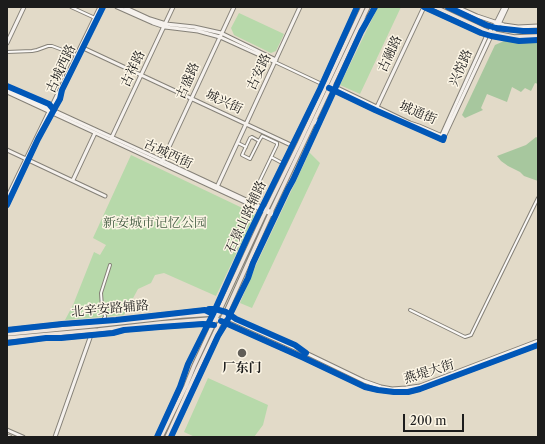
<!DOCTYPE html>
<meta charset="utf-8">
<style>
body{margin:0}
#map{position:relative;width:545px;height:444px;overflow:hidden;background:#e2dac8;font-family:"Libre Caslon Text",serif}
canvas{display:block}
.frame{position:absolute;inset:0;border:8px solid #1c1c1c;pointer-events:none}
.scale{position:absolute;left:403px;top:414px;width:61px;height:18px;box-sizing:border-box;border:2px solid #1c1c1c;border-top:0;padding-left:5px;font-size:12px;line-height:14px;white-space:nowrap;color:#1c1c1c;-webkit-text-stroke:3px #fcf5e5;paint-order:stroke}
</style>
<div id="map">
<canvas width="545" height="444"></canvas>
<div class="frame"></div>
<div class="scale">200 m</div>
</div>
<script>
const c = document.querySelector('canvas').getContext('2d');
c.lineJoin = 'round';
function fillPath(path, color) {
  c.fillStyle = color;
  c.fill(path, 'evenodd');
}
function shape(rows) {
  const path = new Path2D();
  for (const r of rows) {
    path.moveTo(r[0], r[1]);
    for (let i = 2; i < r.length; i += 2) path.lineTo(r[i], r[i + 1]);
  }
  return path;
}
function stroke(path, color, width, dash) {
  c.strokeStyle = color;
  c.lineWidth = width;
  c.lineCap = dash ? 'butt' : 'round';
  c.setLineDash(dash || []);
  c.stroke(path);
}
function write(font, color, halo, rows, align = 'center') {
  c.font = font + ' "Libre Caslon Text","Noto Serif SC",serif';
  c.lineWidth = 3;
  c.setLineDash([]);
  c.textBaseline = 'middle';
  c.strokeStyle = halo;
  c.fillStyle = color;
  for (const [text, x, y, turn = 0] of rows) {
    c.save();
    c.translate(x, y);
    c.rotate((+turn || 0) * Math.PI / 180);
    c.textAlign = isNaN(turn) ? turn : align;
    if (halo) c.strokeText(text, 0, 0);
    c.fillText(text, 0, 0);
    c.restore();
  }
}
const green = shape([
 [378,7,401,7,360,94,340,85],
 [239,13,284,34,276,51,271,53,234,35,231,28],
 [309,152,320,163,252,308,240,303,256,265,305,162],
 [131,155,255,214,216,296,164,273,155,275,151,283,138,289,124,315,65,320,73,305,94,252,100,255,106,245,93,238],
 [208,378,268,405,263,425,254,437,195,437,184,432]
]);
const forest = shape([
 [504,41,534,43,538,42,538,84,535,83,531,91,525,88,521,92,512,87,507,102,487,94,481,108,483,110,465,118,462,115,495,45],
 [536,137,538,138,538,181,524,176,520,172,508,166,501,161,497,156,526,145]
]);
const street = shape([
 [71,7,95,18],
 [7,52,32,51,37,50,48,46,52,46,76,55],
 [275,62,326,86],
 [252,137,259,141,250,159,242,155,250,138,252,137],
 [238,143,246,147],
 [271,157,284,164],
 [252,197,277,145,277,143,262,136,259,141],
 [410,310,465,337,471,335,538,198],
 [104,321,104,318,105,317,105,316,102,307,101,293,110,265]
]);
const secondary = shape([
 [117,7,153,23,165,27,198,31,220,37,275,62],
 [124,7,150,19,166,24,194,27,221,33,276,60],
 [424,7,481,33,491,36,519,41,538,40],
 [457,7,477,16,504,25,518,27,538,26],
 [360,26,368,17],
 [7,43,24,7],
 [81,47,293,146],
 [331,85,410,123,419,126,442,136],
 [329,88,375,110,443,140,444,137],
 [7,89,157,158,163,161,272,212],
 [7,92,275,216],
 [377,107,424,7],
 [444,137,491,36,499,24,507,7],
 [111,139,173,7],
 [440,139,487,35,496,23,504,7],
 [7,150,105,196],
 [162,162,234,7],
 [73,180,95,133],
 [217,187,300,7],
 [7,198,100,7],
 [7,205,38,139,56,106,60,99,62,90,103,7],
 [223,316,306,353,364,381,381,387,392,389,406,388,420,386,538,341],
 [221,321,304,358,365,387,378,390,394,392,408,392,420,389,538,345],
 [7,330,62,324,116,320,205,310,213,314],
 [7,343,46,338,61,338,113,333,124,330,160,327,203,324,213,325],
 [7,430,23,437],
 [7,436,10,437],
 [55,437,91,335],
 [157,437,180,387,188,364,213,314,249,234,320,89,357,7],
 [171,437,218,336,226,323,241,292,248,278,253,263,288,189,293,180,361,32,375,7]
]);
const primary = shape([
 [435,7,489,32,514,37,538,36],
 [448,7,486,25,496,28,523,31,538,31],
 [314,123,320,120],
 [7,334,91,326,182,316,213,314,219,314],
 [7,338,98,330,160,323,210,319,215,319,221,321],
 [161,437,186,386,194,366,263,217,299,144,363,7],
 [167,437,198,368,218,326,226,312,270,214,368,7]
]);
const cycleway = shape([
 [424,7,481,33,491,36,519,41,538,40],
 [448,7,486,25,496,28,523,31,538,31],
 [7,86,49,104,54,110],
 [329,88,375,110,443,140,444,137],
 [7,205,38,139,56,106,60,99,62,90,103,7],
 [209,309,215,309,226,312,236,319,295,345,306,353],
 [221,321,304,358,365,387,378,390,394,392,408,392,420,389,538,345],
 [7,330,62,324,116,320,205,310,213,314],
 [7,343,46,338,61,338,113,333,124,330,160,327,203,324,214,325],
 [157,437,180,387,188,364,213,314,249,234,320,89,357,7],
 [171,437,218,336,226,323,241,292,248,278,253,263,288,189,293,180,361,32,375,7]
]);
const markers = [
 [242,353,5,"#615e58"]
];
const streetNames = [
 ["古融路",390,54,-65],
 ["兴悦路",461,68,-66],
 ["古城西路",61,69,-65],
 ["古祥路",133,69,-65],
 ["古安路",259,72,-65],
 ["古盛路",188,81,-66],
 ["城兴街",224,102,25],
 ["城通街",418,113,23],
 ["古城西街",168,154,25],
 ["石景山路辅路",246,217,-65],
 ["北辛安路辅路",110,309,-5],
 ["燕堤大街",429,372,-17]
];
const parkNames = [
 ["新安城市记忆公园",155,223]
];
const poiNames = [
 ["厂东门",242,368]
];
fillPath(green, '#b7d9aa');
fillPath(forest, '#a7c79e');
stroke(street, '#858178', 4);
stroke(secondary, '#858178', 5);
stroke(primary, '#858178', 5.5);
stroke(street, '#fbf9f7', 2);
stroke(secondary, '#f5f1ed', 3);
stroke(primary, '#ede4dc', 3.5);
stroke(cycleway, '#0057b8', 6);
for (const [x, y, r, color] of markers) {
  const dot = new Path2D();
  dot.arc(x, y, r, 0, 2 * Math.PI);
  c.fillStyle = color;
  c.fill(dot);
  stroke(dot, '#fcf5e5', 1.5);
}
write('13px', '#1c1c1c', '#fcf5e5', streetNames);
write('13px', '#465e45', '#fcf5e5', parkNames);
write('bold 13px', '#1c1c1c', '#fcf5e5', poiNames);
</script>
